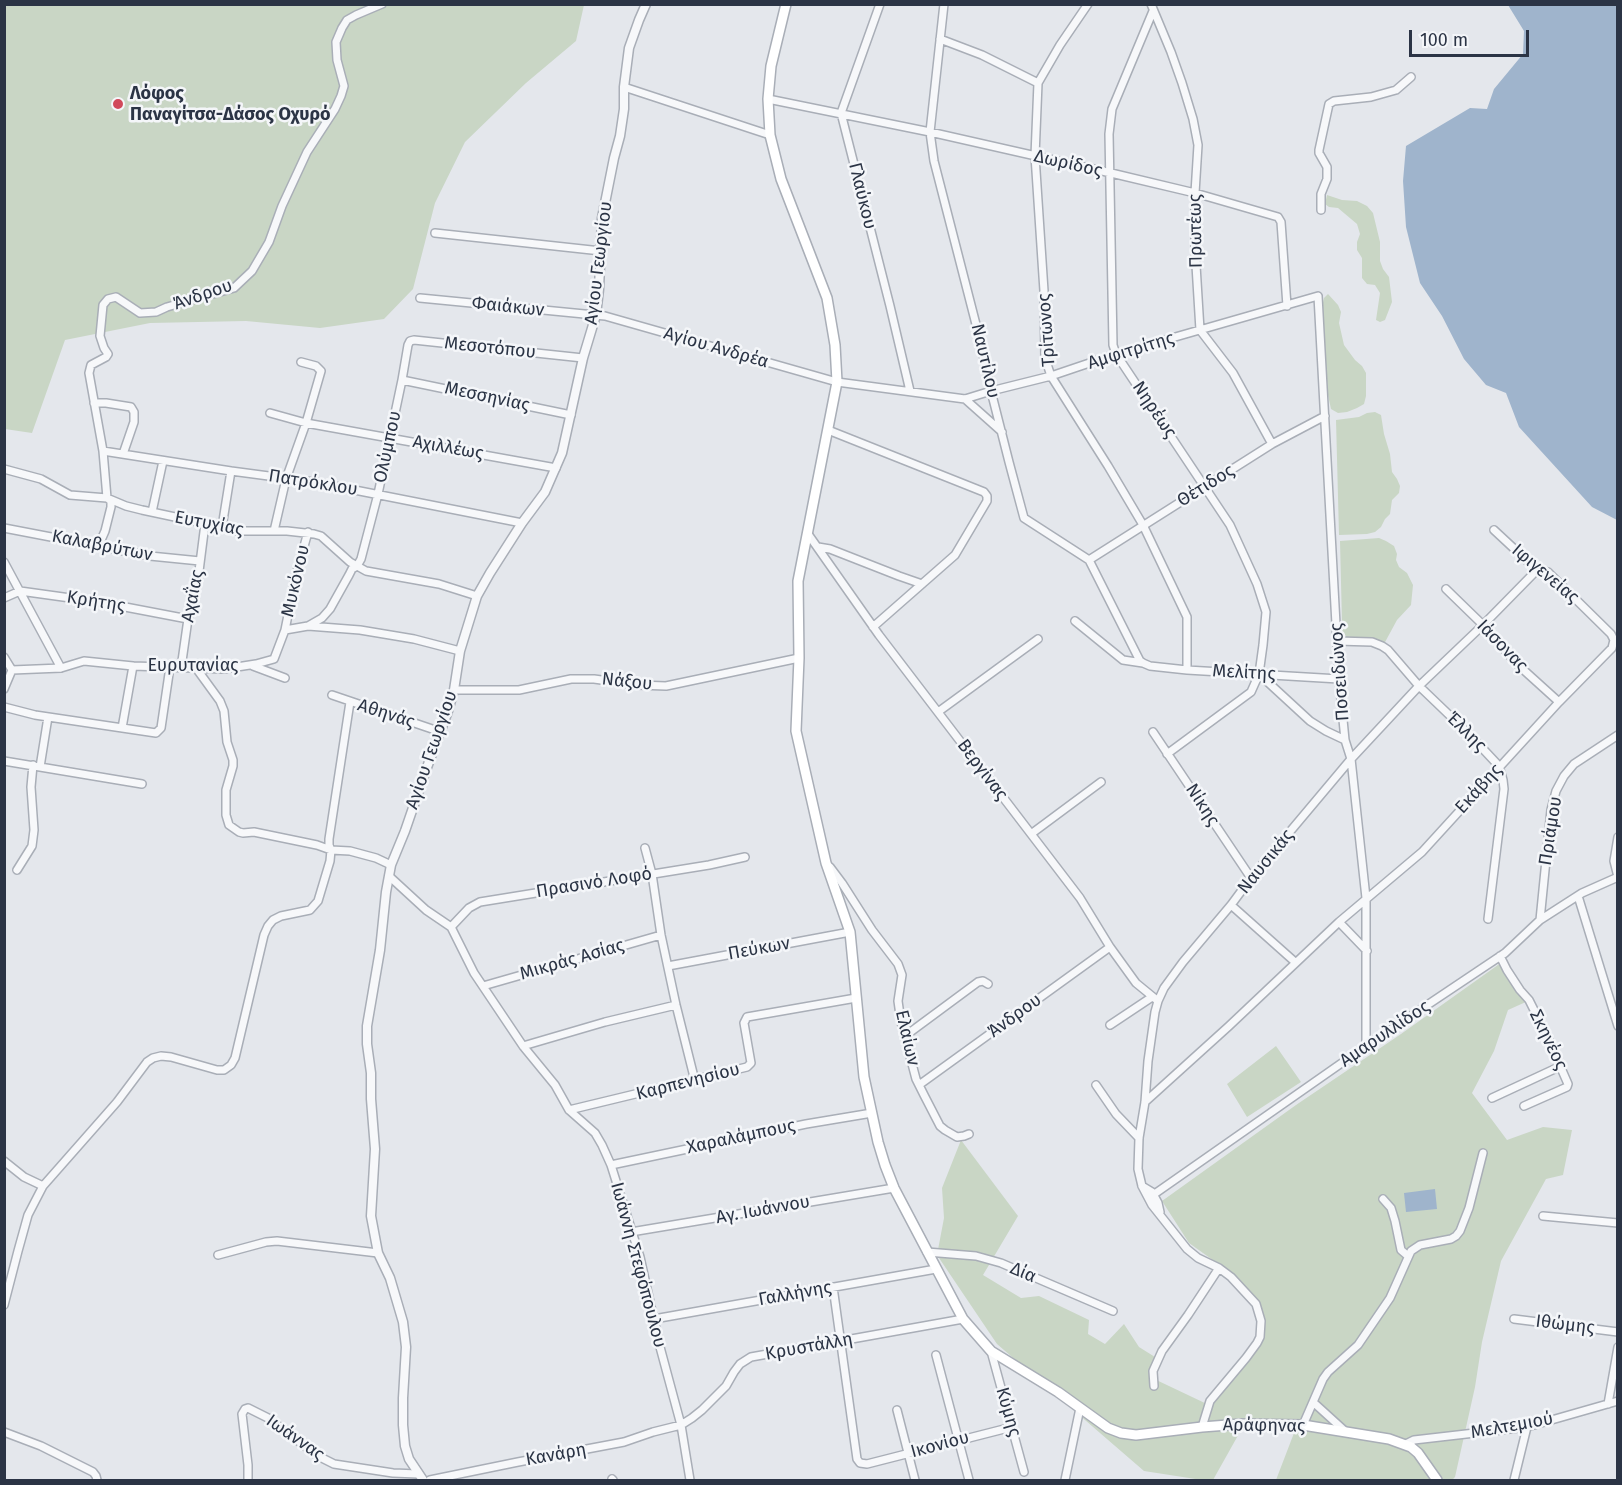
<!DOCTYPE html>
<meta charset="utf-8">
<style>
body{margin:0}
#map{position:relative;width:1622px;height:1485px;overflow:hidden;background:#e4e7ec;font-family:"Fira Sans",sans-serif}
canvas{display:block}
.frame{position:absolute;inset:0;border:6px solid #2b3445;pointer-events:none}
.scale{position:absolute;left:1409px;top:30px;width:120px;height:27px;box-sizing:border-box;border:3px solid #2b3445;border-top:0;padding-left:8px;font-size:18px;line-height:21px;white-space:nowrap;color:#2b3445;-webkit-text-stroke:4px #f4f6f9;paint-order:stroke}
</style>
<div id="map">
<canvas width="1622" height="1485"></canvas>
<div class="frame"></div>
<div class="scale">100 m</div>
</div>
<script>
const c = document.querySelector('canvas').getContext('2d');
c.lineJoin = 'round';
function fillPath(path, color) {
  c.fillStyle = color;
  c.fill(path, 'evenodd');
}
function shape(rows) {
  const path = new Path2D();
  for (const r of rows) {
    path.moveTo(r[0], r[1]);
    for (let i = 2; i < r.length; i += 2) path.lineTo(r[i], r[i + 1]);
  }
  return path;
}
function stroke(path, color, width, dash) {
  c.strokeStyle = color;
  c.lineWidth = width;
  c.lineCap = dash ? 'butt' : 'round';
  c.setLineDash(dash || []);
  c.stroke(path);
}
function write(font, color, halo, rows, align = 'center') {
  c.font = font + ' "Fira Sans",sans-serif';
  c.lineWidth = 5;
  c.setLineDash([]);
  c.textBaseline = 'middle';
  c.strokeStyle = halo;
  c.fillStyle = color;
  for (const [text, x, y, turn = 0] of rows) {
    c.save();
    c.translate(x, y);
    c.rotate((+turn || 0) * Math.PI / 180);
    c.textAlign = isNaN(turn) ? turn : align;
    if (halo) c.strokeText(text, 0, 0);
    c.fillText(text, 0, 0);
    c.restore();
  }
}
const green = shape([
 [4,5,584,5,576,41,526,83,465,142,435,203,413,289,384,319,320,328,246,321,150,323,65,340,32,433,5,429],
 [1327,195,1342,200,1357,201,1367,206,1373,213,1380,242,1380,261,1383,269,1389,277,1392,302,1385,320,1380,322,1376,320,1380,293,1375,285,1367,284,1362,278,1362,258,1357,250,1357,242,1360,234,1357,224,1338,208,1329,207,1325,204],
 [1328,294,1338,305,1341,312,1339,323,1344,345,1355,360,1362,366,1366,373,1366,396,1364,404,1357,408,1347,412,1338,413,1331,409,1328,395,1322,315,1322,306,1324,298],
 [1375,412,1381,415,1384,434,1390,454,1392,472,1397,479,1400,486,1399,493,1392,500,1390,514,1385,519,1381,527,1375,532,1367,534,1339,535,1336,420,1359,417,1367,413],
 [1379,538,1386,541,1394,546,1397,554,1396,560,1399,567,1407,573,1413,585,1411,605,1397,620,1384,644,1376,639,1368,637,1342,637,1342,623,1340,541],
 [1505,960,1528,1001,1508,1010,1494,1051,1472,1093,1507,1140,1543,1127,1572,1130,1563,1175,1546,1179,1501,1261,1482,1342,1475,1387,1455,1477,1452,1480,1276,1480,1299,1420,1245,1423,1213,1480,1202,1480,1144,1471,997,1344,937,1255,944,1218,942,1188,961,1140,1018,1216,983,1275,1021,1298,1039,1296,1089,1320,1088,1334,1105,1344,1124,1324,1139,1347,1155,1357,1150,1377,1209,1405,1264,1336,1260,1308,1248,1289,1231,1273,1189,1243,1162,1201,1296,1105,1401,1034],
 [1276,1046,1301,1082,1247,1117,1227,1084]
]);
const water = shape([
 [1508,5,1617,5,1617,520,1592,507,1519,427,1506,393,1486,385,1464,359,1442,316,1420,283,1406,227,1403,181,1406,146,1470,108,1487,109,1494,89,1523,54,1524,31],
 [1435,1189,1437,1209,1406,1212,1404,1193]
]);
const minor = shape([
 [880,4,841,113,890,306,910,391],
 [944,4,930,132,934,161,979,336,991,391,1009,462,1024,518,1089,560,1140,661,1143,663,1150,666,1187,670,1339,679],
 [1088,4,1060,45,1038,83,1035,156,1044,291,1045,358,1051,376,1108,466,1143,525,1187,617,1187,670],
 [1151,4,1171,52,1182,83,1193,119,1198,145,1195,193,1195,249,1200,330,1233,373,1272,444],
 [1153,11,1112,109,1109,134,1113,345,1116,354,1230,525,1257,584,1266,612,1263,645,1259,674,1251,692,1167,754],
 [940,39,982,55,1038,83],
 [624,87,770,135],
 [768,99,930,132,1111,173,1195,193,1278,217,1281,222,1287,306],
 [1321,210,1321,194,1327,179,1327,167,1319,153,1319,150,1329,104,1334,101,1371,97,1396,90,1411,77],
 [435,233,601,251],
 [420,298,605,316,837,382,965,399,991,391,1051,376,1116,354,1318,296,1339,679,1345,740,1351,759,1366,898,1366,1046],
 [402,380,571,415],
 [965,399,1002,432],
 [94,403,106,403,131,407,134,412,134,422,123,454],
 [270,413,306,423,556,468],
 [828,430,984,492,987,496,987,501,955,555,873,627],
 [103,451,231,471,314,482,522,523],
 [4,469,41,479,70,495,107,498,126,506,142,510,222,527,236,531,287,531,314,534,321,536,350,562,366,571,439,584,477,596],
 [152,512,163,461],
 [222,527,231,471],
 [4,528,150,556,200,561],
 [274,531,286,479,306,423,321,371,316,366,301,362],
 [808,534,879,635,1080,898,1110,947,1136,983,1158,1001],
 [98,547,105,531,111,507,111,501,107,498,103,451,89,373,91,365,106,357,108,354,104,348,100,336,103,305,108,299,116,297,140,313,156,312,167,307,234,288,252,271,269,242,282,206,307,152,335,109,341,96,344,86,337,60,336,42,342,28,347,20,356,15,382,4],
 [818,547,830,549,899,576,922,584],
 [1089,560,1272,444,1325,416],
 [4,562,61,668],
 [1446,589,1483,625,1517,664,1559,702],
 [4,598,20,591,99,602,188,619],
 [1075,621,1123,660,1143,663],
 [308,626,322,618,330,609,349,575,352,569,357,566,361,559,378,494,402,380,408,345,410,341,414,340,583,358],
 [285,630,296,575,308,532],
 [1337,641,1372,642,1382,646,1388,650,1419,686,1468,733,1499,766,1503,780,1504,789,1488,919],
 [4,657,12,670,4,689],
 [253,666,285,678],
 [181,668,188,619,198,579,205,524],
 [196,668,220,701,224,711,227,742,233,760,233,766,226,790,226,815,229,825,239,832,243,833,254,832,317,845,331,850,350,851,376,858,391,865],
 [12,670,61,668,84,661,133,666,224,669,256,664,274,659,285,630,308,626,360,630,414,639,460,651],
 [1259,674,1310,721,1326,731,1345,740],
 [454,690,519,690,571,679,594,679,638,685,666,686,799,658],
 [332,695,441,732],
 [4,707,35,715,156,733,161,728,170,667],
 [938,712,1038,639],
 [122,728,133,666],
 [1153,732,1251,878],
 [4,761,142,784],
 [40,767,48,717],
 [1031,834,1101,782],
 [645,848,652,874,661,935,676,1005,695,1081],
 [830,867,842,883,872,930,898,964,902,975,898,1001,901,1022,916,1079,924,1095,940,1126,945,1130,957,1137,964,1136,969,1134],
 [17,870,32,846,34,830,31,787,33,765],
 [389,876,426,910,451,927,474,973,523,1046,555,1085,569,1110,595,1133,602,1145,611,1165,640,1257,660,1347,681,1425,690,1480],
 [1578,896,1618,1026],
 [1231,905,1295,962],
 [1540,920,1551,810,1556,791,1564,776,1574,764,1618,735],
 [1339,922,1367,951],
 [451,927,469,908,480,902,709,865,745,857],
 [1500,956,1507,970,1520,990,1529,1000,1547,1036,1568,1084,1567,1087,1524,1106],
 [668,966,850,932],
 [483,986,661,935],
 [1110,1025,1152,997],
 [905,1036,978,982,983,981,988,984],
 [523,1046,605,1022,676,1005],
 [919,1085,1110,947],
 [1096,1085,1116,1114,1139,1138],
 [1492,1098,1561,1066],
 [1145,1102,1229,1026,1339,922,1422,852,1559,702,1612,648,1614,640,1611,634,1548,572,1541,570,1537,570,1494,530],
 [569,1110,747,1067,751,1063,744,1023,747,1017,856,998],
 [4,1161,24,1177,43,1186],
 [611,1165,806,1124,872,1113],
 [1142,1186,1152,1192,1158,1203,1160,1212],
 [1153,1195,1366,1046,1505,953,1540,920,1582,893,1618,877,1614,861,1618,837],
 [1383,1199,1391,1208,1395,1221,1401,1250,1408,1256],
 [1543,1216,1618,1223],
 [631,1232,894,1188],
 [927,1252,976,1256,1001,1263,1113,1311],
 [218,1255,266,1242,277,1241,378,1253],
 [833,1287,857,1459,860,1463,867,1464,1012,1427],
 [4,1305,18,1251,28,1215,43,1186,117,1102,147,1062,153,1058,161,1056,171,1057,217,1070,224,1070,231,1065,235,1058,264,935,268,926,273,920,281,916,310,910,318,901,330,861,331,850,329,845,329,839,350,702],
 [654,1319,936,1269],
 [1514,1319,1618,1332],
 [991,1351,1024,1472],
 [936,1355,969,1480],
 [1154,1386,1153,1371,1162,1351,1188,1315,1219,1268],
 [1313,1402,1346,1432],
 [1608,1404,1618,1347],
 [897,1410,915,1480],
 [1303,1425,1323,1379,1328,1372,1358,1345,1390,1298,1411,1251,1420,1245,1451,1239,1456,1236,1460,1231,1469,1208,1483,1153],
 [1202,1427,1210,1401,1246,1358,1257,1343,1260,1337,1261,1321,1256,1304,1231,1277,1219,1268,1198,1258,1187,1249,1152,1205,1142,1186,1138,1169,1139,1138,1145,1102,1148,1061,1155,1012,1158,1001,1164,988,1183,962,1231,905,1251,878,1351,759,1419,686,1483,625,1537,570],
 [4,1432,41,1446,93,1472,96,1476,97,1480],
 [1406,1444,1414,1440,1527,1427,1618,1401],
 [612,1479,613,1480],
 [248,1480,248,1465,242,1414,245,1409,248,1408,268,1418,318,1456,334,1464,393,1473,418,1474],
 [430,1480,518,1462,624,1442,653,1432,681,1425,692,1418,702,1410,726,1386,734,1372,740,1364,751,1357,963,1319],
 [1065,1480,1080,1408],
 [1514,1480,1527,1427]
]);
const tertiary = shape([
 [423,1480,409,1459,405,1446,403,1425,403,1398,406,1347,403,1322,390,1278,378,1253,371,1216,375,1149,371,1099,371,1073,367,1044,367,1026,380,950,386,892,391,865,405,831,426,770,448,711,454,690,460,651,477,596,490,573,522,523,545,492,562,453,583,358,596,315,599,289,602,218,614,158,620,136,624,109,624,87,629,48,639,20,646,4]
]);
const secondary = shape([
 [786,4,771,66,768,99,770,135,781,179,827,298,835,345,837,382,798,581,799,658,796,731,826,863,850,932,864,1077,878,1142,885,1165,894,1188,963,1319,991,1351,1058,1392,1108,1428,1121,1433,1136,1435,1202,1427,1241,1424,1303,1425,1389,1439,1411,1447,1418,1453,1437,1480]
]);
const markers = [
 [118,104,6,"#d1495b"]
];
const poiNames = [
 ["Λόφος",130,94],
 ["Παναγίτσα-Δάσος Οχυρό",130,115]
];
const streetNames = [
 ["Δωρίδος",1068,164,13],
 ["Γλαύκου",862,196,76],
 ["Πρωτέως",1196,231,-91],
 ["Αγίου Γεωργίου",599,263,-83],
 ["Άνδρου",203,295,-19],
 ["Φαιάκων",508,307,6],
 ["Τρίτωνος",1047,330,-94],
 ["Μεσοτόπου",490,348,6],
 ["Αγίου Ανδρέα",716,348,16],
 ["Αμφιτρίτης",1131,351,-17],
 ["Ναυτίλου",985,361,77],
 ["Μεσσηνίας",487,397,12],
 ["Νηρέως",1154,410,56],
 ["Ολύμπου",388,447,-78],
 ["Αχιλλέως",448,448,10],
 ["Πατρόκλου",313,483,9],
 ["Θέτιδος",1206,486,-32],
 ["Ευτυχίας",209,524,11],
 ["Καλαβρύτων",102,546,11],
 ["Ιφιγενείας",1545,574,40],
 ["Μυκόνου",296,581,-77],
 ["Αχαΐας",193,596,-79],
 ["Κρήτης",96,602,9],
 ["Ιάσονας",1502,646,46],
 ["Ευρυτανίας",193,666],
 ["Ποσειδώνος",1340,672,-94],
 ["Μελίτης",1244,673,3],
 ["Νάξου",627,682,6],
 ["Αθηνάς",386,714,18],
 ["Έλλης",1466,732,45],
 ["Αγίου Γεωργίου",432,750,-71],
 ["Βεργίνας",982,770,53],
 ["Εκάβης",1479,789,-48],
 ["Νίκης",1202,805,57],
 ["Πριάμου",1551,831,-81],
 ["Ναυσικάς",1266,862,-51],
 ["Πρασινό Λοφό",594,883,-9],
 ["Πεύκων",759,949,-10],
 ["Μικράς Ασίας",572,960,-16],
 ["Άνδρου",1015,1016,-36],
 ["Αμαρυλλίδος",1385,1034,-34],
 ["Ελαίων",907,1038,77],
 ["Σκηνέος",1548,1040,64],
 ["Καρπενησίου",688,1082,-14],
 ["Χαραλάμπους",741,1137,-12],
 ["Αγ. Ιωάννου",763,1210,-10],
 ["Ιωάννη Στεφόπουλου",638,1265,75],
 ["Δία",1023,1273,23],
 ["Γαλλήνης",795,1294,-10],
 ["Ιθώμης",1565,1325,7],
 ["Κρυστάλλη",809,1347,-10],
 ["Κύμης",1008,1412,74],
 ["Αράφηνας",1264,1426,1],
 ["Μελτεμιού",1512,1426,-10],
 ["Ιωάννας",295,1438,35],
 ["Ικονίου",940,1445,-15],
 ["Κανάρη",556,1455,-10]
];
fillPath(green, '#c9d6c5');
fillPath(water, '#9fb4cc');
stroke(minor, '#a9aeb7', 10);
stroke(tertiary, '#a9aeb7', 11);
stroke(secondary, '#a9aeb7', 12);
stroke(minor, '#f7f8fa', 7);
stroke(tertiary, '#f7f8fa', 8);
stroke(secondary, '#fff', 9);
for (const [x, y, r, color] of markers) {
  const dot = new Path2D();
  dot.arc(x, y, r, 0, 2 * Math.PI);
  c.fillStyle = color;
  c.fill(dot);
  stroke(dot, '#f4f6f9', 2);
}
write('bold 18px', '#2b3445', '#f4f6f9', poiNames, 'left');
write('18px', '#2b3445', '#f4f6f9', streetNames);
</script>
